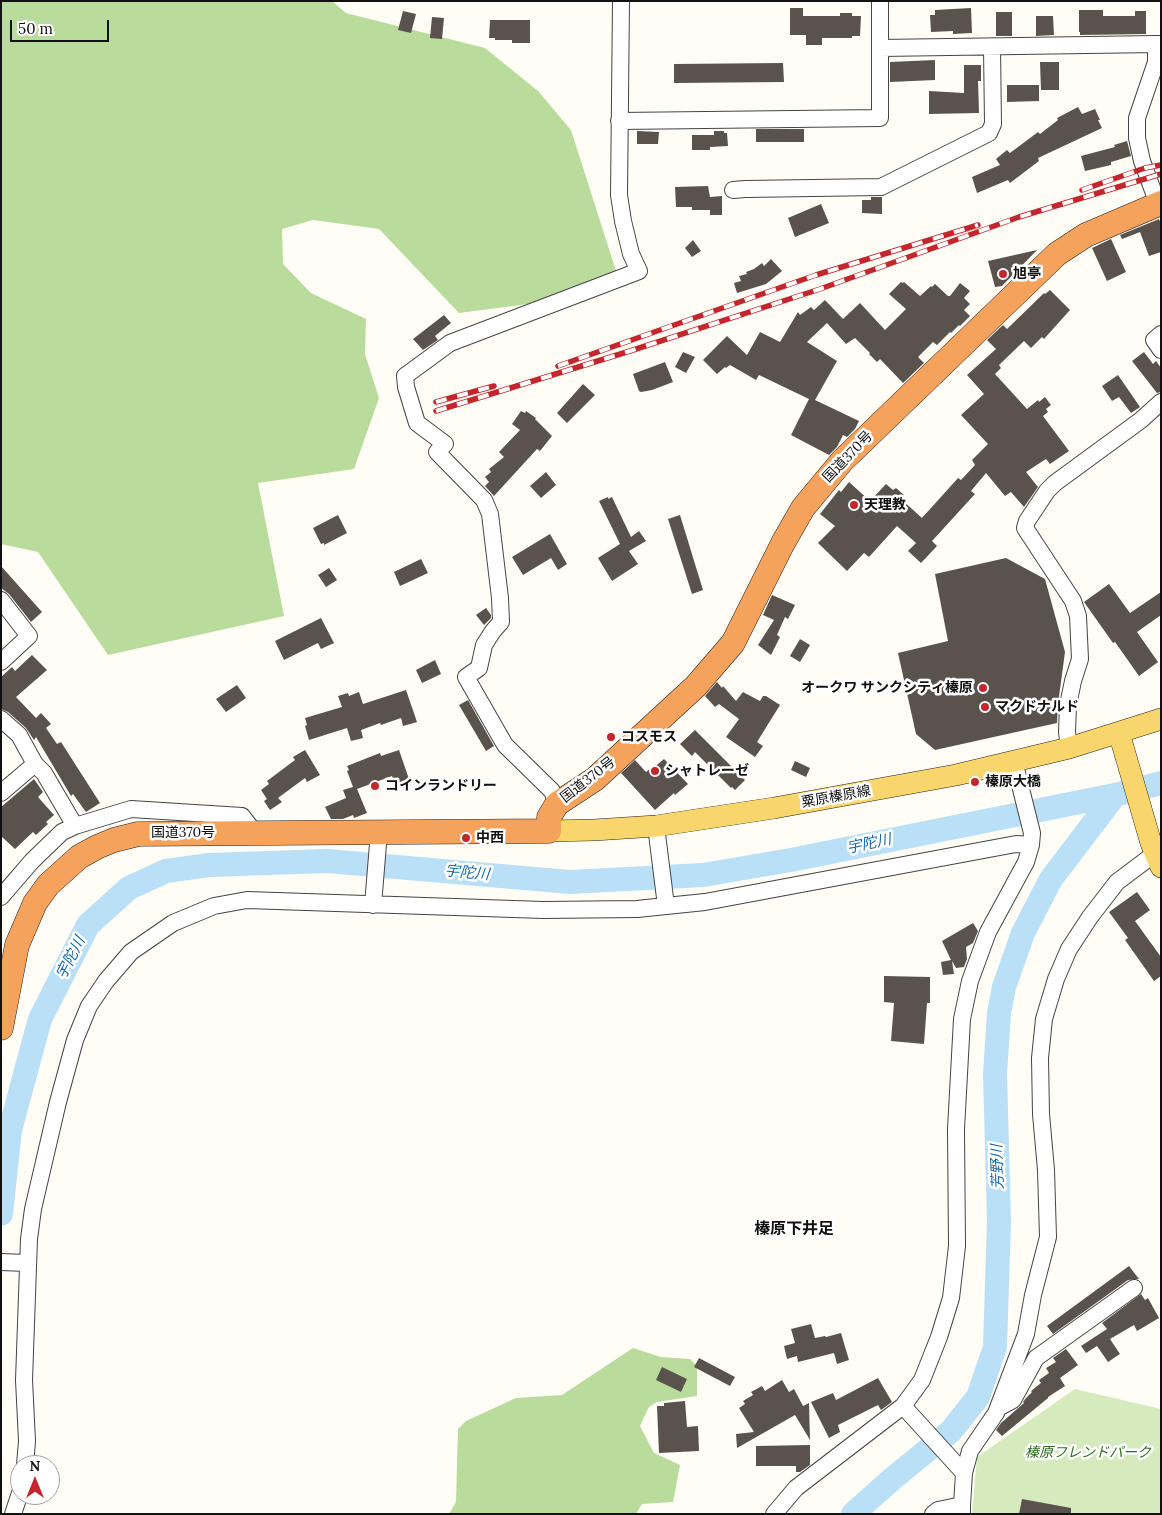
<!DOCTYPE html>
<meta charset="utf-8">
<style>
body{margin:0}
#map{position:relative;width:1162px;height:1515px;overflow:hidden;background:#fffdf5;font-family:Lora,serif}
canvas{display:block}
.frame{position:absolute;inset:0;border:2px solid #111;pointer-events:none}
.north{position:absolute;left:10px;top:1455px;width:50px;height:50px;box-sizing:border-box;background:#fff;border:1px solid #a0a0a0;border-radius:50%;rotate:0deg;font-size:14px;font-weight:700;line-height:20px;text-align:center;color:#111}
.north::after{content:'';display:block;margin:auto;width:18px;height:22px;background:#c4262e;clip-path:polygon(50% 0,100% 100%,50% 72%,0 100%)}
.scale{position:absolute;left:10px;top:20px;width:99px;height:22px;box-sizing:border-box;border:2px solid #111;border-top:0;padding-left:6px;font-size:15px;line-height:18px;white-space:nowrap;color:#111;-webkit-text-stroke:4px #fff;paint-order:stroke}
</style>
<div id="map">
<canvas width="1162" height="1515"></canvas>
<div class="frame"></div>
<div class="north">N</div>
<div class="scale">50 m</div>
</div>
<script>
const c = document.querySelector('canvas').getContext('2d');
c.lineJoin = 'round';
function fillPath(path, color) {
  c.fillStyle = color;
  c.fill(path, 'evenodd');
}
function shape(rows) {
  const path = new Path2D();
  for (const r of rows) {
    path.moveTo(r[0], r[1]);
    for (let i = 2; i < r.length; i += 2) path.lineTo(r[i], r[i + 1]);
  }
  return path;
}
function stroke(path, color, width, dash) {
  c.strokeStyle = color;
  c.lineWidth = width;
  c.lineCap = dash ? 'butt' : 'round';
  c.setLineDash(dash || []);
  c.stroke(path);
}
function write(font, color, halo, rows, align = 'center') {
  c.font = font + ' Lora,"Noto Sans JP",serif';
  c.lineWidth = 5;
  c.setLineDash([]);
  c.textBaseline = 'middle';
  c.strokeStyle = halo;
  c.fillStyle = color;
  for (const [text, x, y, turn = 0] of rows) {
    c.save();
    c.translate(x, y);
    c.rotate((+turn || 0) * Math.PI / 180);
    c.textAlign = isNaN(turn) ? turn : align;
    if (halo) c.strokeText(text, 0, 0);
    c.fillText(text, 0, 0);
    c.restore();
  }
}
const green = shape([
 [1075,1389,1161,1409,1161,1514,972,1514,977,1457]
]);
const forest = shape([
 [1,1,332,1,346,13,485,48,538,91,571,130,616,271,587,285,536,303,459,313,379,229,313,220,282,229,283,264,311,293,366,319,365,354,379,398,354,469,258,483,284,616,108,655,38,552,1,544],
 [633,1348,661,1357,690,1359,697,1366,697,1396,657,1402,649,1407,640,1426,654,1453,680,1465,673,1502,642,1504,636,1514,449,1514,456,1502,458,1429,466,1421,516,1398,562,1395]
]);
const river = shape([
 [1,1214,10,1130,40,1019,88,925,129,888,166,871,209,865,327,861,570,882,703,875,791,860,1115,795,1161,783],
 [853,1514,891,1480,951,1431,978,1397,995,1347,999,1220,995,1074,999,1013,1004,987,1023,933,1051,879,1115,795]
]);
const building = shape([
 [790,8,803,8,803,16,840,16,840,13,852,13,852,16,861,16,860,36,852,36,852,38,822,38,822,45,806,45,806,35,790,35],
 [971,8,972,33,953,34,953,31,931,32,930,15,935,15,935,10],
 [1079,10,1103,10,1103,16,1135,16,1135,11,1146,11,1146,34,1080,35,1080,32,1079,32],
 [403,11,416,14,411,33,398,30],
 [996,12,1012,12,1012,36,996,36],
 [1036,16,1053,16,1054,35,1036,36],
 [432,17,444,18,442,39,430,38],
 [490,20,530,20,530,43,512,43,512,40,495,40,495,38,489,38],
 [935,60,935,80,890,82,890,62],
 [1040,62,1059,62,1059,90,1041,90],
 [783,63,784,82,674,83,674,64],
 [964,65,981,65,981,81,978,81,979,113,929,114,929,91,964,93],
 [1007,85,1039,85,1039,101,1007,102],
 [1078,107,1082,114,1095,109,1100,120,1098,120,1102,128,1038,158,1039,161,1010,183,1008,180,977,193,972,177,1000,165,996,159,1007,150,1010,153,1038,132,1040,134,1058,120,1057,118],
 [756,129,804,129,804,142,756,142],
 [637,131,659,132,658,144,637,144],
 [714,131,724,131,724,133,727,133,728,146,710,147,710,150,692,150,692,135,714,135],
 [1127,141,1131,156,1111,162,1111,165,1085,171,1081,156,1115,147,1114,145],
 [708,186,710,197,722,196,722,215,710,215,710,210,692,210,692,207,676,207,675,187],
 [871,197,882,197,882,214,862,213,862,200,871,200],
 [821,204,829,223,795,237,788,218],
 [1159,219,1161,224,1161,252,1149,256,1140,232,1122,239,1120,235],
 [1111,239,1126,272,1107,281,1092,248],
 [693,240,701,251,692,257,685,248],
 [1037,250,1002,286,995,287,988,261],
 [771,259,782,271,766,284,737,293,734,283,741,281,739,276,747,274,746,272,754,269,762,263,764,266],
 [901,282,903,283,904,282,920,296,931,286,932,287,935,284,948,296,950,296,960,283,970,291,964,298,970,304,964,310,970,316,960,326,959,325,951,333,950,332,937,345,933,342,918,357,924,363,903,383,880,359,877,362,869,354,870,353,855,338,846,344,827,323,807,342,837,361,815,400,859,421,855,429,847,437,843,435,837,447,829,455,791,435,809,399,759,375,756,380,730,365,726,368,725,367,717,374,703,360,727,336,747,355,760,332,780,342,798,312,800,315,811,307,814,310,825,300,843,319,860,303,885,330,906,309,889,294],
 [1050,290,1070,310,1044,339,1042,337,1031,348,1024,341,999,365,1001,368,995,374,1027,409,1038,400,1039,402,1045,397,1051,405,1046,409,1048,412,1043,416,1069,451,1050,464,1046,459,1026,472,1038,487,1024,507,1011,492,1005,496,986,473,971,491,975,494,932,541,937,546,921,563,908,551,916,543,897,526,869,557,864,553,847,571,818,543,835,526,820,514,839,490,841,492,849,482,870,501,886,484,893,490,896,488,904,495,901,499,922,518,958,478,961,480,975,465,972,460,988,444,961,415,984,394,967,375,996,349,987,340,1003,325,1007,329,1044,293,1045,294],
 [444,315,451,323,435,336,438,340,423,350,413,339],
 [683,352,695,357,686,373,675,367],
 [1144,352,1153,364,1156,361,1161,368,1161,392,1157,393,1132,361],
 [665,362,673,382,652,390,641,392,639,391,633,374],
 [1118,375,1140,407,1131,413,1119,397,1112,401,1102,386],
 [583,384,595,395,567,423,557,413],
 [521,411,525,413,526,411,536,418,535,419,552,436,540,451,537,449,494,496,485,486,489,482,485,477,491,472,489,469,504,457,499,452,520,430,512,424],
 [546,472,556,485,541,498,530,486],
 [608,497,608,499,612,497,631,537,639,531,646,541,629,551,638,564,612,581,598,558,620,544,599,501],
 [338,515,347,533,324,545,324,543,321,544,313,528],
 [680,515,703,590,692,594,668,519],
 [550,534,567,564,558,570,551,558,523,575,512,557],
 [1006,558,1045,579,1065,652,1058,704,1057,723,935,750,916,734,898,653,948,641,935,574],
 [421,559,428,573,400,586,394,572],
 [1,566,42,612,31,622,9,594,1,588],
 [329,568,337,580,326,587,318,575],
 [1109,584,1130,613,1161,592,1161,615,1137,632,1158,662,1139,676,1115,642,1113,643,1084,602],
 [772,595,795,605,788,619,785,617,777,635,780,637,771,655,758,645,774,620,763,615],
 [486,608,491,615,491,618,484,625,476,615],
 [321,618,334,643,321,649,318,643,284,660,275,641],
 [800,639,810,645,800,662,790,656],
 [32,655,47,670,16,697,36,718,41,713,51,724,46,728,57,744,61,742,100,803,86,812,73,794,71,796,36,737,34,740,26,728,8,712,1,709,1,677,12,667,15,671],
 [435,660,441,674,422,683,416,670],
 [717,682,722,688,723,686,736,701,743,692,760,701,763,696,766,696,780,705,757,742,763,746,755,757,726,737,739,719,719,704,715,707,705,696],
 [237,685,246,698,226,712,216,699],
 [406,690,417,722,403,726,401,718,381,725,380,723,361,730,363,738,351,741,347,728,309,740,305,726,307,725,305,718,342,707,338,696,348,693,349,696,359,692,363,704],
 [468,700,494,746,486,751,459,705],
 [695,730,745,780,735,790,732,787,731,788,695,752,692,756,680,744],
 [305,750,320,775,307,782,305,778,278,798,282,802,270,810,264,801,267,799,261,790,269,784,267,781,295,760,293,757],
 [399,750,409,779,405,781,406,783,396,787,392,776,357,789,367,813,354,818,353,815,343,819,331,819,325,807,346,798,343,790,353,787,347,771,349,770,347,766,380,753,381,756],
 [664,759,688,784,675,795,674,793,655,810,621,773,635,760,646,772,651,768,652,769],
 [795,761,810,768,806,777,791,770],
 [34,779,43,792,38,797,54,815,46,822,48,824,36,835,33,832,15,849,1,836,1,807],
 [1137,892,1150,910,1135,921,1161,957,1161,976,1154,981,1125,940,1128,938,1109,912],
 [973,923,978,931,973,943,966,947,967,959,964,967,956,968,952,961,954,974,943,975,941,962,951,960,942,941],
 [884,976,930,977,930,1003,927,1003,924,1044,891,1041,894,1003,884,1002],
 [1129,1266,1139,1279,1128,1280,1053,1334,1047,1326],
 [1141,1294,1145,1300,1148,1298,1159,1318,1137,1331,1134,1325,1110,1339,1120,1354,1108,1362,1097,1346,1086,1353,1081,1346,1107,1329,1102,1323],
 [811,1324,815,1338,825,1336,826,1337,841,1333,849,1360,837,1364,834,1353,798,1362,797,1356,787,1359,784,1346,795,1343,791,1329],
 [1066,1349,1078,1365,1060,1378,1065,1386,1048,1397,1048,1398,1002,1436,996,1430,1001,1423,1024,1403,1023,1402,1026,1398,1032,1392,1031,1391,1041,1383,1039,1380,1049,1373,1046,1368,1056,1362,1053,1358],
 [699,1358,735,1377,730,1386,694,1367],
 [662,1367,687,1379,681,1392,656,1380],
 [878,1378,892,1402,881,1410,878,1405,838,1425,840,1432,829,1438,811,1402,833,1393,836,1400],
 [782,1380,789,1392,794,1389,803,1406,809,1403,810,1440,795,1415,737,1448,736,1434,754,1432,739,1408,745,1404,743,1401,753,1395,751,1392,762,1386,765,1391],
 [685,1401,687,1427,698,1426,699,1451,659,1453,657,1406,664,1406,664,1403],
 [810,1445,810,1465,800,1472,796,1472,796,1466,756,1466,756,1446],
 [1022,1499,1071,1508,1071,1514,1019,1514]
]);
const minor = shape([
 [880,48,1156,44],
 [619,121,880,118,880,1],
 [733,190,745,189,881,187,989,133,993,124,992,48],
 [1158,204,1142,161,1137,138,1137,118,1156,62,1156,44,1161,44],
 [1161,334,1154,340,1161,350],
 [1,600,29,636,1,662],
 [1,719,19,735,35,764],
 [1069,748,1067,732,1068,705,1073,681,1080,659,1078,616,1073,601,1025,528,1027,521,1047,491,1055,483,1141,420,1161,402],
 [1,793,35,764,44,773,75,826,131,809,242,816,255,833],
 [557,804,552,791,505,745,466,677,479,668,484,645,493,631,501,622,500,598,490,514,484,500,437,452,445,444,417,423,406,387,405,376,450,343,639,271,631,254,623,221,619,195,621,1],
 [656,826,666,906],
 [1,897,32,861,62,832,75,826],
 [373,905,379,832],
 [1,1262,27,1263],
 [903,1406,964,1473],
 [998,1408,1013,1400,1036,1358,1134,1288],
 [25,1465,27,1441,24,1380,29,1239,33,1209,58,1102,75,1040,89,1006,106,981,131,952,173,923,214,906,247,900,543,910,637,909,666,906,705,902,1016,844,1031,845],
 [13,1514,20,1493],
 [774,1514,796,1488,903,1406,922,1380,939,1337,951,1298,957,1246,956,1129,962,1019,970,981,988,932,1026,862,1031,845,1032,833,1014,761],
 [933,1514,938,1510,962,1505],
 [962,1514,962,1505,964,1473,970,1451,996,1413,1026,1334,1033,1295,1048,1237,1046,1170,1041,1114,1040,1058,1044,1019,1056,979,1069,949,1090,917,1117,882,1161,849]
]);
const major = shape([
 [1119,733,1151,843,1161,867],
 [549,831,594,830,656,826,774,808,956,775,1069,748,1161,719]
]);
const highway = shape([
 [1,1028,17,945,35,903,48,885,79,857,97,847,114,840,138,834,549,831,549,817,557,804,595,779,696,686,733,643,783,543,803,508,842,461,1057,254,1086,235,1161,203]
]);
const rail = shape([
 [1082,190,1145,168,1161,165],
 [558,366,816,275,978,225],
 [436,402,494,386],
 [436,411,630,351,820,289,1019,217,1161,174]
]);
const markers = [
 [1003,274,5,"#c4262e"],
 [854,505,5,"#c4262e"],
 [983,688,5,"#c4262e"],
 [985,707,5,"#c4262e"],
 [611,737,5,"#c4262e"],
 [655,771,5,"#c4262e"],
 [975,782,5,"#c4262e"],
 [375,786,5,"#c4262e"],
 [466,838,5,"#c4262e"]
];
const poiNames = [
 ["旭亭",1013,274],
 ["天理教",864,505],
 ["オークワ サンクシティ榛原",973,688,"right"],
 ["マクドナルド",995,707],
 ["コスモス",621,737],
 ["シャトレーゼ",665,771],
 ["榛原大橋",985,782],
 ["コインランドリー",385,786],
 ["中西",476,838]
];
const streetNames = [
 ["国道370号",848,457,-46],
 ["国道370号",588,780,-38],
 ["粟原榛原線",836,797,-10],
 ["国道370号",183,833]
];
const parkNames = [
 ["榛原フレンドパーク",1088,1453]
];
const waterNames = [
 ["宇陀川",869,844,-12],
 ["宇陀川",467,873,5],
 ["宇陀川",71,958,-63],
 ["芳野川",998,1167,-92]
];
const quarterNames = [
 ["榛原下井足",794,1229]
];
fillPath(green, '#d5ebbd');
fillPath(forest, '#b9dc9c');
stroke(river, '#b9e0f7', 24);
fillPath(building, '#5a524d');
stroke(minor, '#444', 18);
stroke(major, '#222', 22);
stroke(highway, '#222', 25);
stroke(minor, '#fff', 16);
stroke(major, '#f9d66b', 21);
stroke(highway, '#f5a25d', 24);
stroke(rail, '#c4262e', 5.5);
stroke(rail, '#fff', 4, [11]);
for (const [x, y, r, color] of markers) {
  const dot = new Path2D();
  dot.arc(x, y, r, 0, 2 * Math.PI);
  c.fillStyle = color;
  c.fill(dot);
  stroke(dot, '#fff', 2);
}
write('bold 14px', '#111', '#fff', poiNames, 'left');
write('14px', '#111', '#fff', streetNames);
write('italic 14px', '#2f6b1f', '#fff', parkNames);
write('italic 15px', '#1768a6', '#fff', waterNames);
write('bold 16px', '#111', '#fff', quarterNames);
</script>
